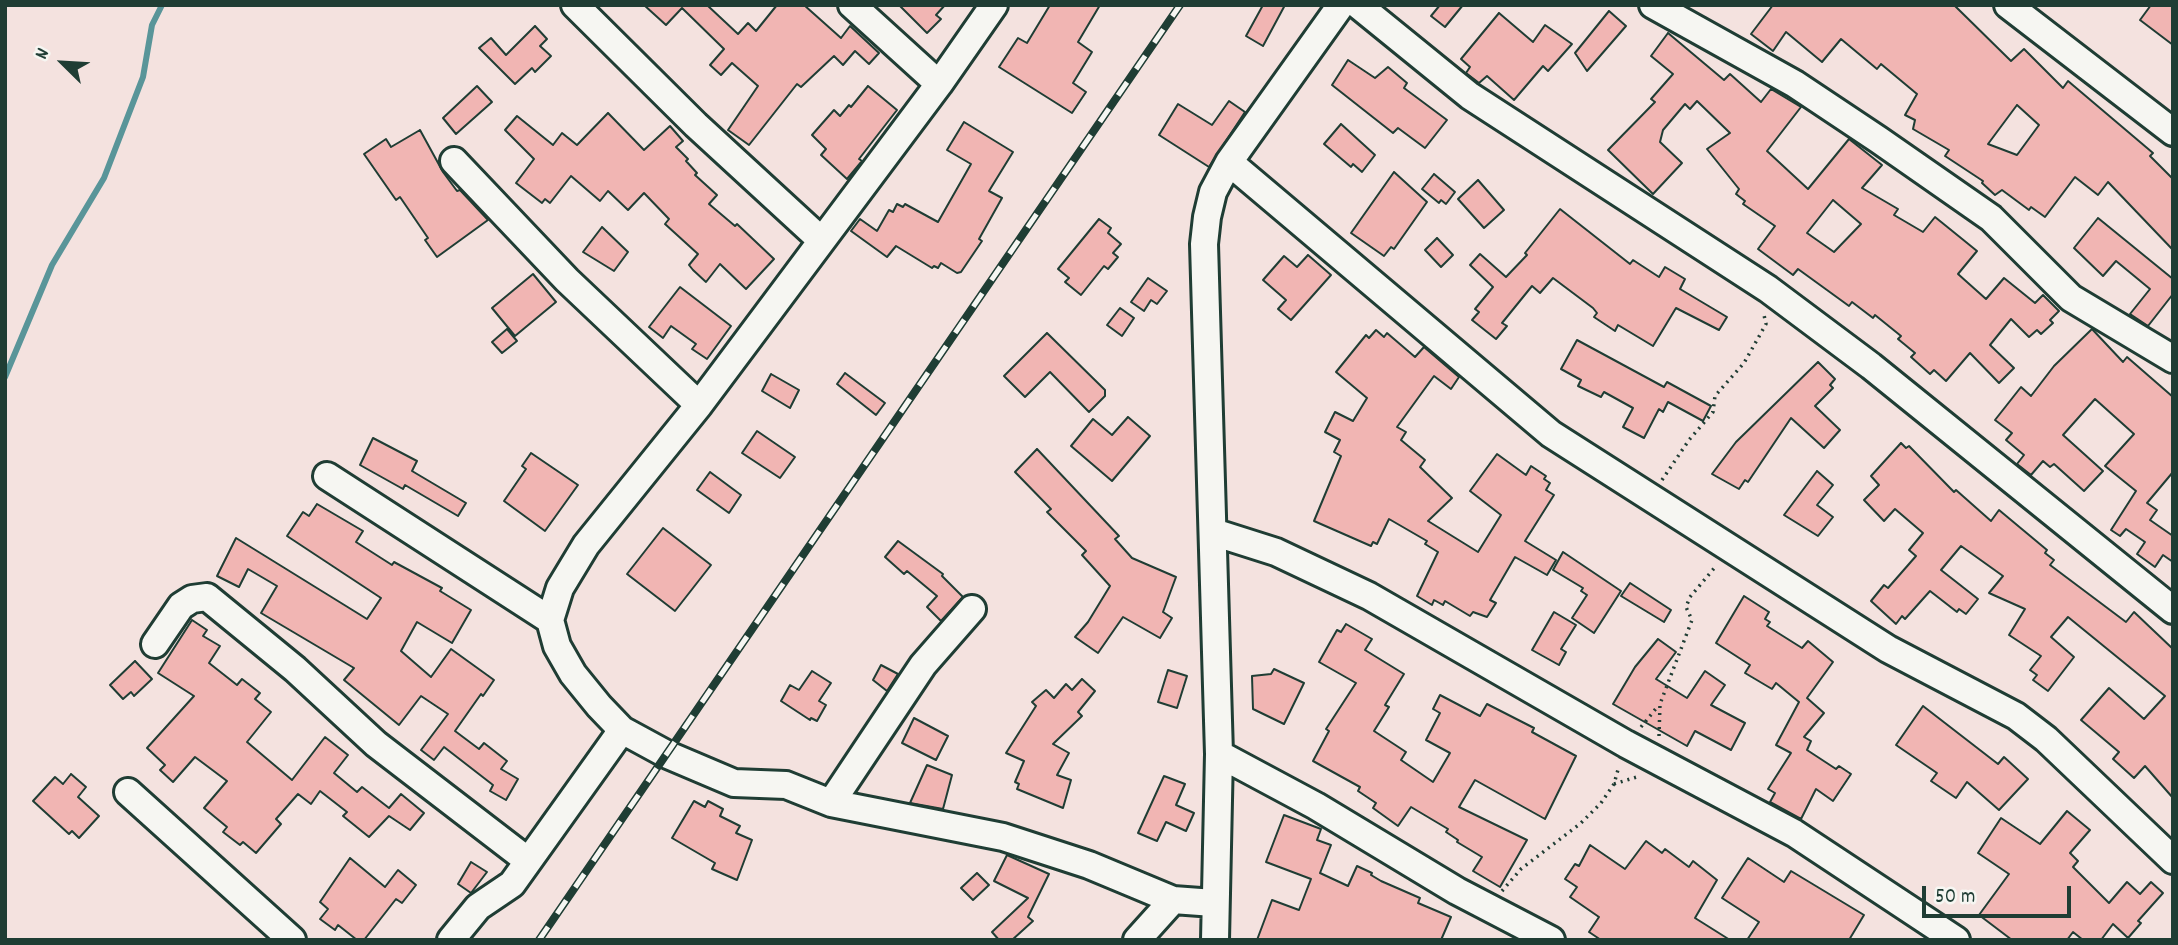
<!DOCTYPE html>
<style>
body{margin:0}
#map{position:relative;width:2178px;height:945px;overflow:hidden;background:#f4e2df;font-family:Dekko,sans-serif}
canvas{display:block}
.frame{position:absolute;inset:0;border:7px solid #1f3d34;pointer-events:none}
.north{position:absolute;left:28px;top:28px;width:70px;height:70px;-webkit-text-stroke:5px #f6f6f2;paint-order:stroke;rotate:294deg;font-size:19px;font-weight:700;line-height:28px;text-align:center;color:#1f3d34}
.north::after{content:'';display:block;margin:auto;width:24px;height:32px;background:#1f3d34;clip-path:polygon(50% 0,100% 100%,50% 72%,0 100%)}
.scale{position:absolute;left:1922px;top:886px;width:149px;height:32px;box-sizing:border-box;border:4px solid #1f3d34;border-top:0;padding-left:9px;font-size:21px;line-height:24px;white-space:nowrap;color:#1f3d34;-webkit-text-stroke:5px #f6f6f2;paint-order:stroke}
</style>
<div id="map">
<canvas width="2178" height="945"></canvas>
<div class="frame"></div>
<div class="north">N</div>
<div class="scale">50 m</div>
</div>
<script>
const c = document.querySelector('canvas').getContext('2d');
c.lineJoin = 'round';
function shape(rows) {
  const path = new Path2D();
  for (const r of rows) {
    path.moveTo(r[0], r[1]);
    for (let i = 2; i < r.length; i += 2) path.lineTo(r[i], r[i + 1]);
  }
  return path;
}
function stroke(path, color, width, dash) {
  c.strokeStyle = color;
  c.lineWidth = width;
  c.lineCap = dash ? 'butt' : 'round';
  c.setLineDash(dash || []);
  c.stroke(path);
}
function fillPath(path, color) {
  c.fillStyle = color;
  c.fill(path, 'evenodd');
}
const stream = shape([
 [5,377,52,265,104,178,143,77,152,25,162,5]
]);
const building = shape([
 [644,5,707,5,738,34,748,23,756,31,777,5,804,5,841,38,850,26,879,53,869,64,855,51,843,65,834,56,801,87,797,84,749,145,728,130,758,86,732,63,721,75,710,65,724,49,682,8,666,25,644,5],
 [899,5,945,5,936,15,941,19,927,33,899,5],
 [1050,5,1100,5,1078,42,1092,52,1073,83,1086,92,1072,113,999,67,1018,38,1027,43,1050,5],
 [1263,5,1285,5,1263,46,1246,36,1263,5],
 [1440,5,1463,5,1445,27,1431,16,1440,5],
 [1773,5,1954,5,2011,61,2024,49,2063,88,2068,81,2153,153,2150,156,2173,179,2173,250,2108,182,2098,195,2075,177,2045,217,2031,207,2029,210,2002,190,1995,195,1982,183,1983,181,1945,156,1949,150,1913,129,1915,120,1905,115,1917,94,1881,64,1877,69,1841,39,1822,62,1786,32,1773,51,1751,34,1773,5],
 [2017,105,2039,125,2017,155,1988,144,2017,105],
 [2151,5,2173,5,2173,45,2140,20,2151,5],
 [1609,11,1626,26,1587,71,1575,53,1609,11],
 [1499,13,1533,42,1545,25,1572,44,1548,71,1543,66,1514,100,1487,76,1479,83,1466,73,1470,67,1461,59,1499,13],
 [535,26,547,39,540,46,551,56,535,72,532,68,515,84,479,48,491,38,506,55,535,26],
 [1668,33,1724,80,1730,74,1761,102,1771,89,1801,107,1767,151,1808,189,1849,139,1882,165,1862,188,1898,209,1894,215,1923,232,1935,217,1977,251,1958,274,1986,299,2004,278,2035,303,2043,295,2059,311,2050,320,2053,323,2041,334,2037,330,2029,337,2011,319,1990,345,2014,368,1999,383,1970,353,1946,381,1934,370,1930,374,1911,357,1915,353,1898,339,1901,336,1875,315,1873,318,1852,302,1849,306,1798,269,1793,275,1758,249,1775,226,1743,204,1745,201,1736,194,1739,189,1707,149,1730,133,1697,101,1690,109,1685,104,1663,130,1660,142,1682,163,1653,194,1608,150,1655,102,1651,99,1673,74,1651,56,1668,33],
 [1833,200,1861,224,1834,252,1807,233,1833,200],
 [1348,60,1375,78,1388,67,1407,83,1404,88,1447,120,1425,148,1398,128,1393,133,1332,85,1348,60],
 [477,86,492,102,456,134,443,118,477,86],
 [868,86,897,110,859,159,862,161,847,179,821,155,826,149,812,135,834,110,840,116,849,105,851,107,868,86],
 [1229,101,1245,112,1209,167,1159,135,1178,104,1212,125,1229,101],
 [608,113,644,150,670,126,683,141,676,147,688,159,686,161,697,173,695,175,717,195,709,204,735,226,737,224,774,259,746,289,720,264,706,282,693,270,689,265,698,254,665,224,669,219,644,193,628,210,608,191,600,201,571,176,550,203,545,199,542,203,516,183,534,159,505,130,517,116,553,145,562,133,577,145,608,113],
 [964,122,1013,152,989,191,1002,198,979,239,982,241,961,272,957,273,941,263,938,268,934,266,932,268,896,246,887,257,851,231,860,219,877,231,889,210,893,212,897,204,903,207,905,204,938,222,971,164,947,150,964,122],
 [1341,124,1375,155,1362,172,1353,164,1351,167,1324,144,1341,124],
 [420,130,443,172,457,191,460,190,488,220,437,257,425,240,428,238,400,197,396,200,364,154,386,139,391,147,420,130],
 [1394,172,1427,202,1394,249,1391,247,1384,256,1351,233,1394,172],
 [1434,174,1455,192,1446,204,1441,200,1439,203,1422,189,1434,174],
 [1478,180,1504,210,1484,228,1458,199,1478,180],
 [1560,209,1630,264,1633,260,1659,277,1665,267,1685,279,1680,289,1727,317,1719,330,1676,308,1653,346,1618,325,1615,331,1594,317,1597,313,1593,308,1553,278,1540,293,1532,286,1502,323,1507,326,1496,339,1472,320,1479,312,1475,309,1493,287,1470,265,1480,254,1506,277,1527,255,1525,253,1560,209],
 [2098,218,2173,279,2173,294,2148,326,2130,314,2150,289,2116,261,2103,276,2074,248,2098,218],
 [1099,219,1111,228,1108,233,1121,244,1113,253,1118,257,1108,269,1104,266,1081,295,1065,282,1069,278,1058,269,1099,219],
 [602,227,628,252,614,271,583,252,602,227],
 [1437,238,1453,255,1441,267,1425,250,1437,238],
 [1308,255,1331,275,1291,320,1278,309,1286,300,1263,280,1284,256,1297,267,1308,255],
 [533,274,556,302,515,336,492,308,533,274],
 [1148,278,1167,291,1157,304,1151,300,1144,311,1131,302,1148,278],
 [680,287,731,326,707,359,692,349,696,344,671,326,663,338,649,327,680,287],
 [1120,308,1134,318,1122,336,1107,325,1120,308],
 [507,329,517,341,502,353,492,342,507,329],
 [2092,329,2123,362,2127,357,2173,397,2173,472,2147,503,2157,510,2150,520,2173,536,2173,562,2163,555,2155,567,2137,554,2145,542,2126,529,2120,536,2111,530,2136,491,2105,466,2134,434,2095,399,2063,435,2103,471,2084,491,2054,464,2050,467,2043,461,2031,475,2017,464,2024,455,2006,440,2012,433,1995,420,2021,387,2031,396,2054,366,2092,329],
 [1376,330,1384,337,1387,333,1415,357,1424,347,1459,377,1451,389,1434,376,1397,427,1406,432,1401,440,1425,460,1420,467,1452,498,1428,521,1478,552,1501,515,1470,491,1497,454,1526,475,1531,466,1546,476,1544,479,1550,483,1546,490,1554,495,1525,541,1556,560,1547,575,1515,557,1490,600,1496,603,1487,617,1473,612,1470,616,1445,601,1443,605,1434,600,1432,605,1417,596,1438,552,1425,544,1427,541,1389,519,1377,544,1373,542,1371,546,1314,521,1341,456,1334,452,1340,440,1325,432,1335,412,1353,421,1367,398,1336,372,1366,335,1369,338,1376,330],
 [1047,333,1105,390,1105,396,1089,412,1050,372,1025,397,1004,376,1047,333],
 [1577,340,1664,387,1667,382,1711,406,1703,421,1668,402,1663,412,1659,409,1644,438,1623,427,1633,408,1604,392,1601,397,1578,386,1581,380,1561,369,1577,340],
 [1818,362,1835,379,1830,385,1833,388,1815,406,1840,430,1824,448,1791,418,1748,482,1745,480,1739,489,1712,474,1736,442,1818,362],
 [845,373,885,403,876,415,837,384,845,373],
 [771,374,799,390,790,408,762,391,771,374],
 [1128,417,1150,436,1112,481,1071,446,1093,419,1112,435,1128,417],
 [757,431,795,457,780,478,742,453,757,431],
 [373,438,417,461,412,471,466,503,458,516,405,485,403,489,360,465,373,438],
 [1901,443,1906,448,1909,446,1954,492,1956,490,1991,521,1999,510,2047,550,2045,553,2054,560,2050,565,2126,622,2134,612,2173,649,2173,798,2145,766,2134,778,2113,759,2119,752,2081,720,2109,688,2144,719,2165,696,2068,617,2051,637,2074,657,2048,691,2033,680,2037,675,2030,670,2041,656,2009,635,2025,609,1989,593,2003,576,1961,546,1941,570,1978,599,1966,614,1959,609,1957,612,1930,591,1905,619,1902,616,1896,624,1871,601,1884,585,1888,588,1916,556,1909,550,1923,533,1895,509,1884,521,1864,500,1879,485,1871,476,1901,443],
 [1037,449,1119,536,1115,539,1132,558,1176,577,1163,612,1172,618,1160,638,1123,617,1098,653,1075,637,1088,622,1110,586,1082,555,1086,551,1047,512,1051,509,1015,472,1037,449],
 [531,453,578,485,545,531,504,501,526,469,522,466,531,453],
 [1817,471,1833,485,1817,505,1833,517,1818,536,1784,515,1817,471],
 [710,472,741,495,729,513,697,490,710,472],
 [317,504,363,531,356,542,392,565,394,562,442,588,440,591,471,610,452,643,417,622,401,651,431,677,451,649,494,680,483,696,481,694,455,731,479,749,484,743,507,761,501,769,518,779,506,800,490,791,493,785,444,747,434,760,421,750,448,714,421,696,399,725,344,680,354,668,261,613,277,586,248,569,239,587,217,576,236,538,367,619,381,598,287,536,303,512,309,516,317,504],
 [663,528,711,565,675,611,627,574,663,528],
 [898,541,943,574,942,576,963,597,941,621,927,607,937,596,907,571,904,574,885,557,898,541],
 [1563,552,1621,591,1594,633,1572,618,1587,595,1581,591,1583,588,1553,570,1563,552],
 [1630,583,1671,610,1664,622,1621,596,1630,583],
 [1744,596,1769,612,1765,619,1770,622,1767,626,1802,648,1808,641,1833,662,1807,698,1824,713,1804,737,1811,741,1807,750,1836,769,1839,766,1851,774,1833,801,1816,789,1801,819,1770,802,1775,793,1768,789,1791,753,1776,745,1799,702,1776,683,1772,689,1745,673,1750,665,1716,643,1744,596],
 [1554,612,1576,625,1561,649,1566,652,1559,665,1532,650,1554,612],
 [192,620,207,630,203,636,220,646,209,663,237,685,242,679,260,693,255,699,271,712,247,742,292,780,325,737,348,755,334,773,357,792,362,787,389,808,401,794,424,813,410,830,389,816,369,837,343,816,347,812,320,791,311,804,298,794,276,819,281,824,256,853,243,842,240,845,223,832,227,827,204,808,227,781,195,757,173,782,160,770,165,765,147,748,194,696,158,673,192,620],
 [1346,624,1372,639,1365,650,1404,674,1385,705,1389,707,1374,731,1406,752,1401,760,1433,782,1450,753,1426,740,1440,713,1433,709,1440,695,1480,716,1487,704,1534,728,1532,732,1576,756,1545,819,1475,780,1459,807,1527,840,1500,887,1473,871,1482,857,1457,842,1458,840,1446,832,1448,829,1411,807,1398,826,1373,808,1376,803,1358,791,1360,787,1313,761,1329,731,1326,729,1356,683,1319,662,1337,630,1341,632,1346,624],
 [1658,639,1676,652,1656,679,1687,698,1705,671,1725,685,1711,705,1745,723,1731,750,1695,731,1687,746,1613,704,1635,667,1658,639],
 [135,661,152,679,134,696,131,692,123,699,110,685,135,661],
 [881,665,898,674,887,691,873,680,881,665],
 [1274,669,1304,683,1284,724,1253,709,1252,676,1271,674,1274,669],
 [1168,670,1187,676,1177,708,1158,702,1168,670],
 [812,671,831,683,819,701,826,705,817,721,811,718,810,720,781,701,790,685,799,690,812,671],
 [1082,679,1095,691,1078,712,1082,716,1053,744,1069,753,1057,775,1071,780,1063,808,1017,789,1019,784,1015,782,1024,761,1006,753,1036,706,1032,702,1046,690,1054,698,1066,684,1072,690,1082,679],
 [1923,706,1998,764,2004,757,2028,779,1999,810,1967,782,1956,798,1931,781,1937,773,1896,745,1923,706],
 [914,718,948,736,936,760,902,743,914,718],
 [927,765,952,775,943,809,910,803,927,765],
 [71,774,86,787,78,797,99,816,79,838,72,831,69,834,33,801,55,777,63,784,71,774],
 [1164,776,1185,784,1176,805,1194,813,1186,831,1166,822,1157,841,1138,833,1164,776],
 [694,801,705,807,708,801,723,809,720,816,740,826,736,833,752,840,737,880,712,869,715,863,672,838,694,801],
 [2067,811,2090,830,2070,853,2078,861,2073,867,2109,903,2127,882,2140,894,2151,882,2163,893,2138,921,2141,923,2128,938,2113,924,2101,940,2083,940,2073,932,2067,940,2012,940,1979,915,2009,874,1978,853,2001,818,2040,844,2067,811],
 [1284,815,1321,829,1317,840,1331,845,1320,873,1348,886,1357,866,1372,873,1371,875,1381,881,1420,898,1418,903,1451,917,1441,940,1257,940,1272,900,1299,910,1311,879,1266,862,1284,815],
 [1646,841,1662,853,1665,849,1689,867,1693,861,1717,880,1695,918,1730,940,1601,940,1589,932,1599,917,1570,897,1577,887,1565,879,1575,864,1579,866,1590,845,1625,869,1646,841],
 [1007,855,1049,874,1028,917,1033,921,1012,940,999,940,992,932,1028,898,994,881,1007,855],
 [350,858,385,887,398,870,416,885,402,903,396,899,364,940,357,940,338,925,335,930,320,919,328,909,320,902,350,858],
 [1748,858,1784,882,1791,871,1864,915,1849,940,1747,940,1759,922,1722,898,1748,858],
 [471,862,487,872,471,893,458,884,471,862],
 [977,873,989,885,973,900,961,888,977,873]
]);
const path = shape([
 [1662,480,1689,440,1713,412,1715,396,1744,363,1766,324,1764,315],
 [1641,727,1658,706],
 [1659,736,1660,704,1692,620,1686,607,1690,597,1716,566],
 [1614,784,1640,776],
 [1502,891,1521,869,1581,823,1601,803,1614,784,1619,766]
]);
const minor = shape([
 [575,5,696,125,821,240],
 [852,5,939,84],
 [994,5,939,84,699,405,586,545,560,588,550,620,557,646,573,674,599,706,622,730,668,755,734,783,786,785,831,803,1003,837,1089,865,1173,900,1214,903],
 [1358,5,1470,96,1768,289,1871,366,2173,610],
 [1653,5,1795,84,1879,140,1991,218,2071,298,2173,359],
 [2008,5,2173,132],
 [454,161,567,280,699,405],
 [1229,162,1551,434,1888,649,2016,716,2046,739,2173,860],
 [327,476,550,620],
 [1213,532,1276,552,1369,596,1626,744,1794,833,1956,940],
 [155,644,181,606,192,599,207,597,295,669,376,744,527,860],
 [1219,754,1316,806,1457,891,1551,940],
 [128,792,292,940],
 [831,803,923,665,972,609],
 [451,940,478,907,512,884,622,730],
 [1137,940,1173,900],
 [1215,940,1219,754,1204,244,1207,217,1213,192,1229,162,1341,5]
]);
const rail = shape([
 [539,940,1180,5]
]);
stroke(stream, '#599599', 6);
fillPath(building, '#f1b5b3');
stroke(building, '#1f3d34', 2);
stroke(minor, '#1f3d34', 32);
stroke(path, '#1f3d34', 3.5, [2, 5]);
stroke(minor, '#f6f6f2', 26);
stroke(rail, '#1f3d34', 8);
stroke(rail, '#f6f6f2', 5, [16]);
</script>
